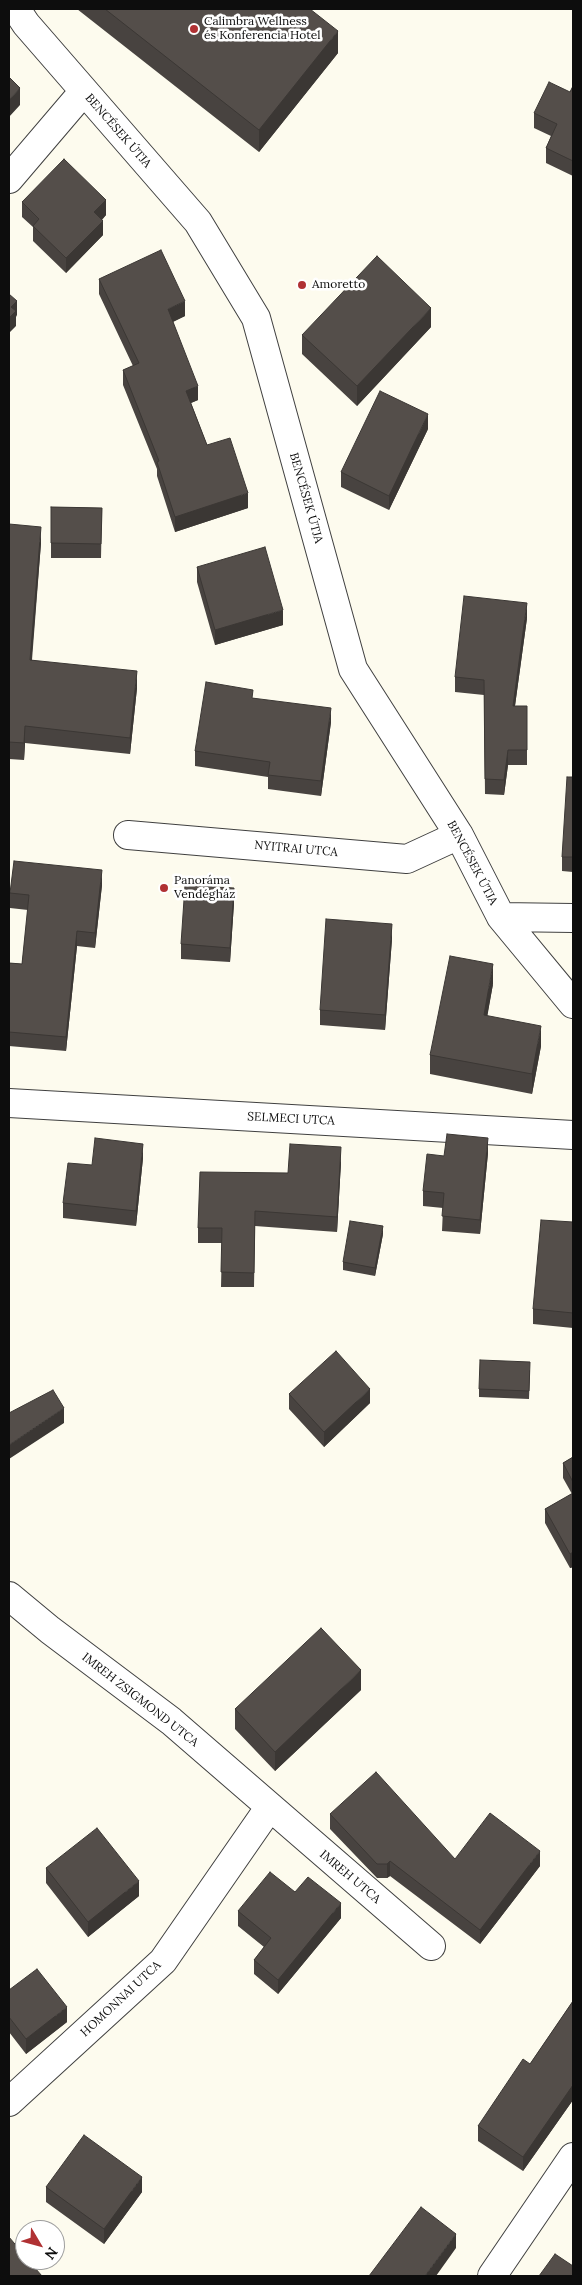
<!DOCTYPE html>
<meta charset="utf-8">
<style>
body{margin:0}
#map{position:relative;width:582px;height:2285px;overflow:hidden;background:#fdfbee;font-family:Lora,serif}
canvas{display:block}
.frame{position:absolute;inset:0;border:10px solid #0d0d0d;pointer-events:none}
.north{position:absolute;left:15px;top:2220px;width:50px;height:50px;box-sizing:border-box;background:#fff;border:1px solid #9e9e9e;border-radius:50%;rotate:127deg;font-size:14px;font-weight:700;line-height:20px;text-align:center;color:#0d0d0d}
.north::after{content:'';display:block;margin:auto;width:18px;height:22px;background:#b03133;clip-path:polygon(50% 0,100% 100%,50% 72%,0 100%)}
</style>
<div id="map">
<canvas width="582" height="2285"></canvas>
<div class="frame"></div>
<div class="north">N</div>
</div>
<script>
const c = document.querySelector('canvas').getContext('2d');
c.lineJoin = 'round';
function shape(rows) {
  const path = new Path2D();
  for (const r of rows) {
    path.moveTo(r[0], r[1]);
    for (let i = 2; i < r.length; i += 2) path.lineTo(r[i], r[i + 1]);
  }
  return path;
}
function stroke(path, color, width, dash) {
  c.strokeStyle = color;
  c.lineWidth = width;
  c.lineCap = dash ? 'butt' : 'round';
  c.setLineDash(dash || []);
  c.stroke(path);
}
function fillPath(path, color) {
  c.fillStyle = color;
  c.fill(path, 'evenodd');
}
function write(font, color, halo, rows, align = 'center') {
  c.font = font + ' Lora,serif';
  c.lineWidth = 5;
  c.setLineDash([]);
  c.textBaseline = 'middle';
  c.strokeStyle = halo;
  c.fillStyle = color;
  for (const [text, x, y, turn = 0] of rows) {
    c.save();
    c.translate(x, y);
    c.rotate((+turn || 0) * Math.PI / 180);
    c.textAlign = isNaN(turn) ? turn : align;
    if (halo) c.strokeText(text, 0, 0);
    c.fillText(text, 0, 0);
    c.restore();
  }
}
const street = shape([
 [16,9,26,24,198,222,256,318,353,669,459,835,501,917,573,1004],
 [9,179,84,91],
 [128,835,407,859,459,835],
 [501,917,573,918],
 [9,1103,573,1135],
 [9,1596,50,1630,171,1721,431,1946],
 [9,2102,163,1961,269,1808],
 [492,2276,573,2157]
]);
const wall = shape([
 [77,9,310,9,338,53,259,152],
 [573,86,573,176,546,163,546,148,551,136,534,128,534,113,570,92],
 [22,202,106,215,102,220,103,235,66,273,33,241,33,227,22,217],
 [99,279,185,316,173,322,198,400,191,403,207,445,248,508,175,532,157,476,157,469,123,385,123,370,133,366,99,294],
 [431,327,357,406,302,354,302,335],
 [428,429,389,510,341,487,341,472],
 [51,507,102,508,101,558,51,558],
 [9,524,41,543,32,660,137,688,130,754,25,743,24,760,9,759],
 [197,567,283,625,215,645,197,582],
 [527,618,515,706,527,706,527,765,508,765,504,795,485,794,484,695,455,692,455,677],
 [253,698,331,722,321,796,268,789,268,777,195,766,195,751],
 [573,777,573,872,562,871,562,857],
 [102,885,95,948,77,946,66,1051,9,1046,9,963,22,964,28,910,10,908,10,893],
 [234,903,230,962,181,959,181,944],
 [392,939,385,1030,320,1025,320,1010],
 [493,984,487,1016,541,1046,532,1094,430,1074,430,1055],
 [488,1153,480,1234,442,1231,443,1208,423,1206,423,1191,444,1156],
 [143,1158,136,1226,63,1218,63,1203,92,1165],
 [341,1162,337,1232,255,1226,254,1287,221,1287,222,1243,198,1243,198,1228,288,1173],
 [573,1222,573,1328,533,1324,533,1309],
 [383,1234,375,1276,343,1270,343,1262],
 [530,1370,529,1399,479,1397,479,1389],
 [289,1394,370,1403,324,1447,289,1409],
 [573,1457,573,1567,570,1568,545,1523,545,1509,572,1494,563,1478,563,1463],
 [361,1690,275,1771,235,1729,235,1709],
 [330,1814,455,1859,540,1866,480,1944,390,1876,387,1878,377,1878,330,1829],
 [46,1868,139,1896,88,1937,46,1883],
 [295,1892,341,1918,278,1994,254,1974,254,1960,264,1947,238,1926,238,1911],
 [9,1990,67,2022,26,2054,9,2032],
 [573,2001,573,2100,523,2171,478,2141,478,2126,530,2064],
 [46,2187,142,2192,104,2244,46,2202]
]);
const shadedWall = shape([
 [338,31,338,53,259,152,259,130],
 [20,88,20,105,9,117,9,100],
 [106,200,106,215,94,227,94,212],
 [103,221,103,235,66,273,66,258],
 [17,301,17,315,16,317,16,326,9,333,9,318,11,307],
 [185,301,185,316,168,324,168,309],
 [431,308,431,327,357,406,357,386],
 [198,386,198,400,186,405,186,391],
 [428,414,428,429,389,510,389,496],
 [248,493,248,508,175,532,175,517],
 [41,527,41,543,30,677,30,660],
 [527,603,527,618,513,720,513,706],
 [283,610,283,625,215,645,215,630],
 [137,671,137,688,130,754,130,738],
 [331,708,331,722,321,796,321,781],
 [25,726,25,743,24,760,24,743],
 [508,750,508,765,504,795,504,780],
 [102,870,102,885,95,948,95,933],
 [234,888,234,903,230,962,230,948],
 [392,924,392,939,385,1030,385,1015],
 [77,931,77,946,66,1051,66,1037],
 [493,964,493,984,484,1035,484,1015],
 [541,1026,541,1046,532,1094,532,1074],
 [488,1138,488,1153,480,1234,480,1220],
 [143,1144,143,1158,136,1226,136,1211],
 [341,1147,341,1162,337,1232,337,1217],
 [383,1226,383,1234,375,1276,375,1268],
 [370,1389,370,1403,324,1447,324,1432],
 [64,1408,64,1423,9,1459,9,1445],
 [573,1552,573,1567,570,1568,570,1554],
 [361,1670,361,1690,275,1771,275,1752],
 [540,1851,540,1866,480,1944,480,1930],
 [390,1861,390,1876,387,1878,387,1864],
 [139,1881,139,1896,88,1937,88,1922],
 [341,1903,341,1918,278,1994,278,1980],
 [67,2007,67,2022,26,2054,26,2039],
 [573,2085,573,2100,523,2171,523,2157],
 [142,2177,142,2192,104,2244,104,2229],
 [456,2234,456,2248,436,2276,425,2276]
]);
const building = shape([
 [105,9,310,9,338,31,259,130,105,9],
 [9,77,20,88,9,100,9,77],
 [549,82,570,92,573,86,573,161,546,148,557,124,534,113,549,82],
 [64,159,106,200,94,212,103,221,66,258,33,226,39,219,22,202,64,159],
 [161,250,185,301,168,309,198,386,186,391,207,445,230,438,248,493,175,517,157,462,159,461,123,370,139,363,99,279,161,250],
 [377,256,431,308,357,386,302,335,377,256],
 [9,294,17,301,11,307,16,311,9,318,9,294],
 [380,391,428,414,389,496,341,472,380,391],
 [51,507,102,508,101,544,51,543,51,507],
 [9,524,41,527,30,660,137,671,130,738,25,726,24,743,9,742,9,524],
 [265,547,283,610,215,630,197,567,265,547],
 [464,596,527,603,513,706,527,706,527,750,508,750,504,780,485,779,484,680,455,677,464,596],
 [206,682,253,690,252,698,331,708,321,781,268,775,270,762,195,751,206,682],
 [567,777,573,777,573,857,562,857,567,777],
 [14,861,102,870,95,933,77,931,66,1037,9,1032,9,963,22,964,29,895,10,893,14,861],
 [185,885,234,888,230,948,181,944,185,885],
 [326,919,392,924,385,1015,320,1010,326,919],
 [450,956,493,964,484,1015,541,1026,532,1074,430,1055,450,956],
 [447,1134,488,1138,480,1220,442,1216,444,1193,423,1191,427,1154,444,1156,447,1134],
 [95,1138,143,1144,136,1211,63,1203,68,1163,92,1165,95,1138],
 [290,1144,341,1147,337,1217,255,1211,254,1273,221,1272,222,1228,198,1228,200,1172,288,1173,290,1144],
 [541,1220,573,1222,573,1313,533,1309,541,1220],
 [350,1221,383,1226,375,1268,343,1262,350,1221],
 [336,1351,370,1389,324,1432,289,1394,336,1351],
 [480,1360,530,1362,529,1391,479,1389,480,1360],
 [53,1390,64,1408,9,1445,9,1413,53,1390],
 [573,1457,573,1482,563,1463,573,1457],
 [573,1493,573,1552,570,1554,545,1509,573,1493],
 [321,1628,361,1670,275,1752,235,1709,321,1628],
 [376,1772,455,1859,490,1813,540,1851,480,1930,390,1861,387,1864,377,1864,330,1814,376,1772],
 [97,1828,139,1881,88,1922,46,1868,97,1828],
 [270,1872,295,1892,308,1877,341,1903,278,1980,254,1960,271,1938,238,1911,270,1872],
 [37,1969,67,2007,26,2039,9,2017,9,1990,37,1969],
 [573,2001,573,2085,523,2157,478,2126,523,2059,530,2064,573,2001],
 [84,2135,142,2177,104,2229,46,2187,84,2135],
 [421,2207,456,2234,425,2276,369,2276,421,2207],
 [9,2237,25,2256,25,2260,28,2260,42,2276,9,2276,9,2237],
 [555,2254,573,2266,573,2276,539,2276,555,2254]
]);
const markers = [
 [194,29,5,"#b03133"],
 [302,285,5,"#b03133"],
 [164,888,5,"#b03133"]
];
const poiNames = [
 ["Calimbra Wellness",204,22],
 ["és Konferencia Hotel",204,36],
 ["Amoretto",312,285],
 ["Panoráma",174,881],
 ["Vendégház",174,895]
];
const streetNames = [
 ["BENCÉSEK ÚTJA",118,131,49],
 ["BENCÉSEK ÚTJA",306,498,74],
 ["NYITRAI UTCA",296,849,5],
 ["BENCÉSEK ÚTJA",472,863,62],
 ["SELMECI UTCA",291,1119,3],
 ["IMREH ZSIGMOND UTCA",140,1700,38],
 ["IMREH UTCA",350,1877,40],
 ["HOMONNAI UTCA",121,1999,-43]
];
stroke(street, '#404040', 30);
stroke(street, '#fff', 28);
fillPath(wall, '#484340');
fillPath(shadedWall, '#3b3734');
fillPath(building, '#544e4a');
stroke(building, '#3b3734', 1);
for (const [x, y, r, color] of markers) {
  const dot = new Path2D();
  dot.arc(x, y, r, 0, 2 * Math.PI);
  c.fillStyle = color;
  c.fill(dot);
  stroke(dot, '#fff', 2);
}
write('12px', '#0d0d0d', '#fff', poiNames, 'left');
write('12px', '#0d0d0d', '#fff', streetNames);
</script>
